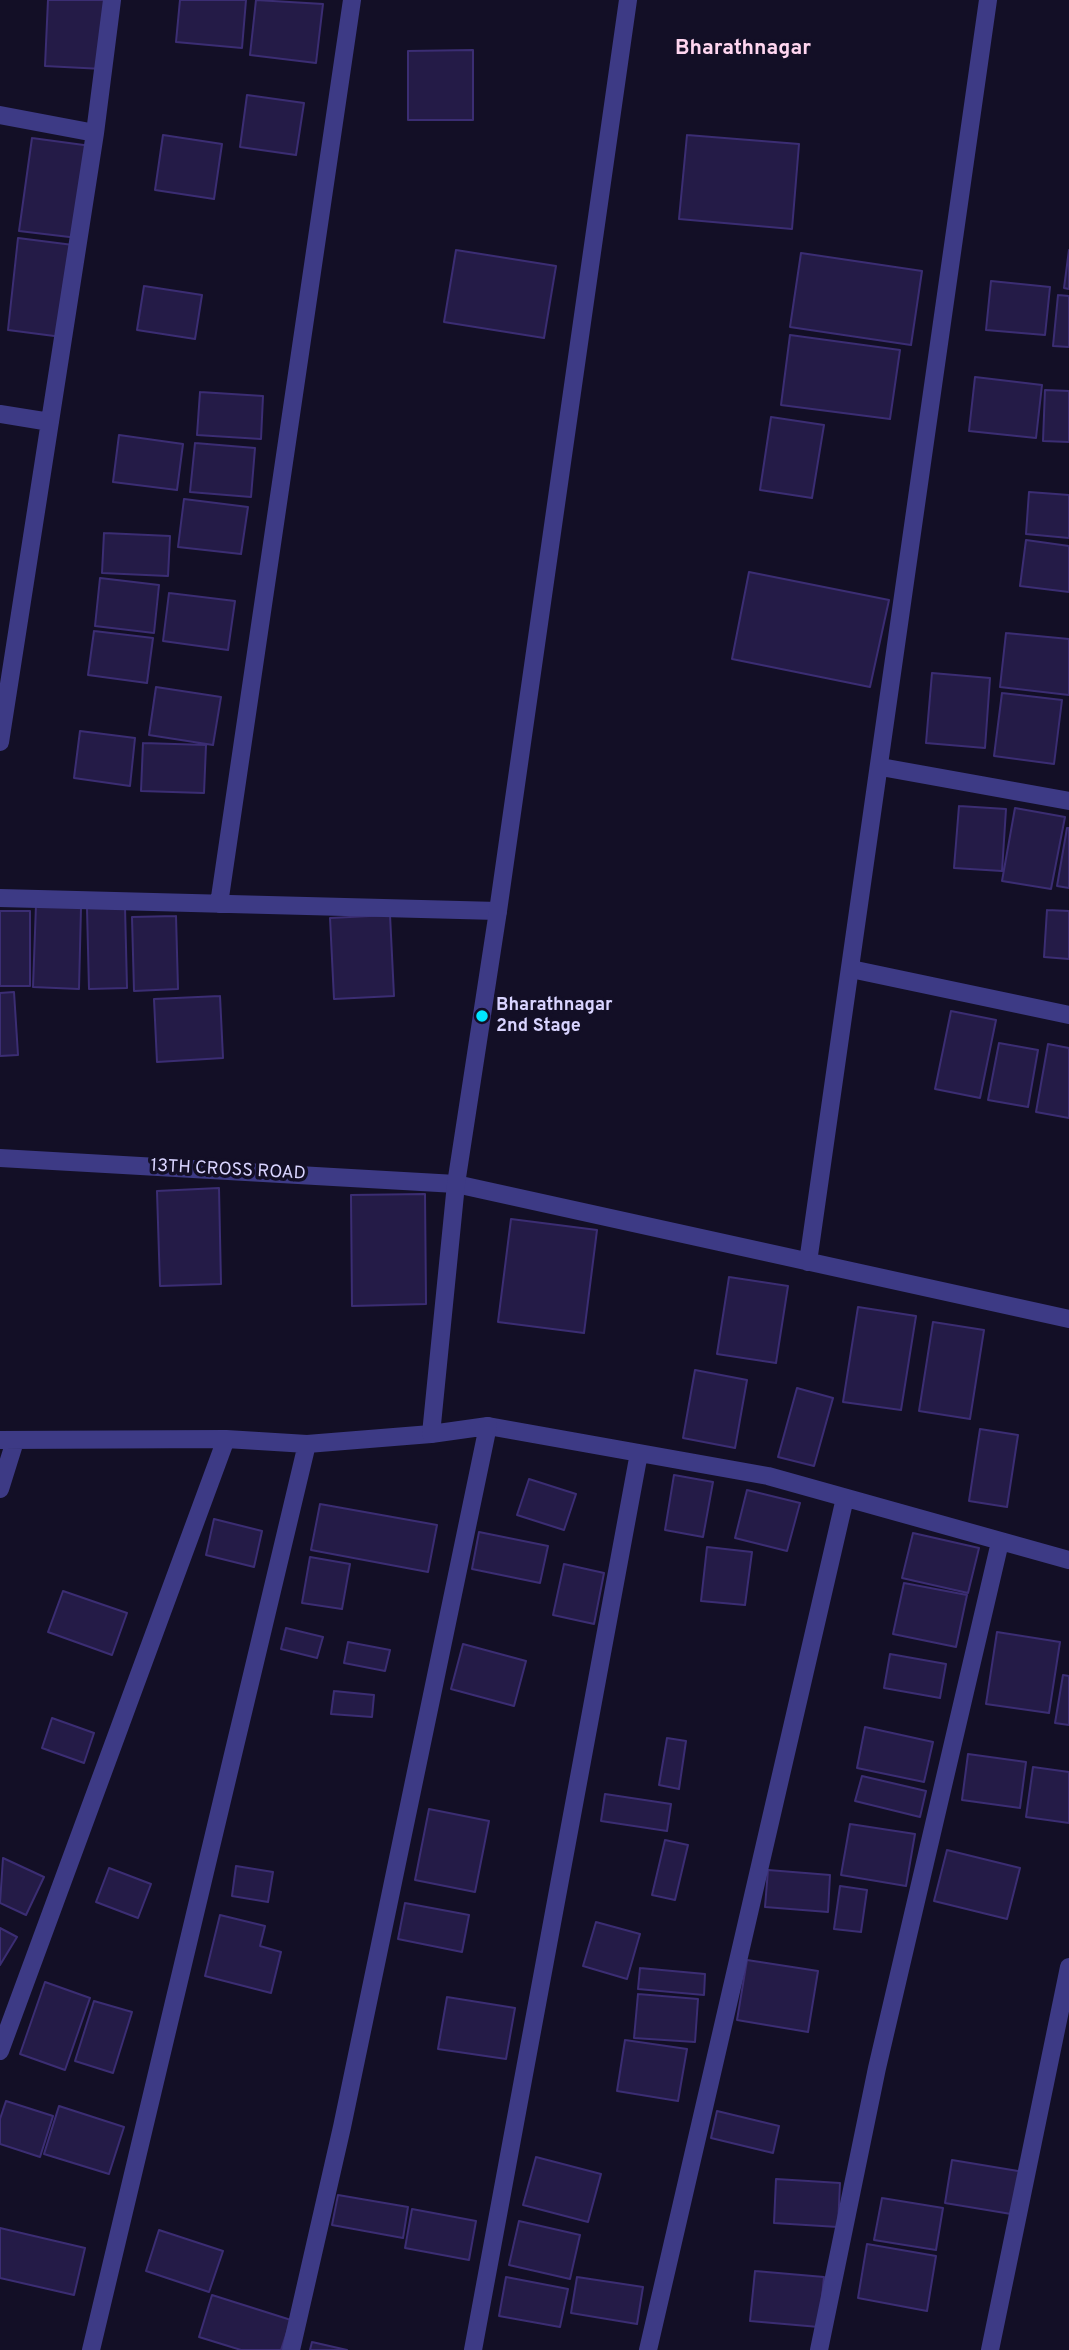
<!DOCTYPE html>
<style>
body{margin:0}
canvas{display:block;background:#130f26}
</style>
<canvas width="1069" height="2350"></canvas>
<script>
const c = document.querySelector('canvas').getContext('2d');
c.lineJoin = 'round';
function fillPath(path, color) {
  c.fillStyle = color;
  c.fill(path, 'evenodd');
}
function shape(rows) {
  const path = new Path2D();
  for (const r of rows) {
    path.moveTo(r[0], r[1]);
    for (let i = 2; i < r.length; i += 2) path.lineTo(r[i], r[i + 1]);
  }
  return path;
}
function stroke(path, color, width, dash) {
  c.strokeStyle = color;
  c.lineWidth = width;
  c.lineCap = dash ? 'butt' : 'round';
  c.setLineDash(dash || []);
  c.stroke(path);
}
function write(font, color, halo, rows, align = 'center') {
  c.font = font + ' Overpass,sans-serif';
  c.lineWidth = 7;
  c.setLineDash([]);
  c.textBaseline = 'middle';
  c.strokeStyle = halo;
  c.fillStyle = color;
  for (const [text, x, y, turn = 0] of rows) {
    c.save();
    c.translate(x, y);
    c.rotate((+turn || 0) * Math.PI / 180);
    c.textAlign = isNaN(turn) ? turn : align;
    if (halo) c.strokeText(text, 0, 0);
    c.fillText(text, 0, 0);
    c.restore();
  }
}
const building = shape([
 [48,0,107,0,103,69,45,66,48,0],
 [180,0,246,0,242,48,176,42,180,0],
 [256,0,323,4,316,63,250,55,256,0],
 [473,50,473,120,408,120,408,51,473,50],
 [247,95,304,103,296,155,240,147,247,95],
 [163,135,222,144,214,199,155,190,163,135],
 [687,135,799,144,792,229,679,219,687,135],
 [32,138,91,146,78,238,19,231,32,138],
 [18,238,73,245,62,337,8,330,18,238],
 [456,250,556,266,544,338,444,322,456,250],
 [1069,250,1069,289,1064,288,1069,250],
 [801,253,922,271,911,345,790,327,801,253],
 [991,281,1050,287,1045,335,986,330,991,281],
 [144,286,202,295,195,339,137,330,144,286],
 [1058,295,1069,296,1069,347,1053,346,1058,295],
 [790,335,900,350,890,419,781,405,790,335],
 [975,377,1042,385,1036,438,969,431,975,377],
 [1045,390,1069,391,1069,442,1043,441,1045,390],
 [200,392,263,396,261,439,197,435,200,392],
 [771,417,824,425,812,498,760,490,771,417],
 [119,435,183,444,177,490,113,482,119,435],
 [195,443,255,448,251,497,190,492,195,443],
 [1029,492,1069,495,1069,538,1026,534,1029,492],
 [184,499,248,507,241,554,178,547,184,499],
 [104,533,170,536,168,576,102,573,104,533],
 [1026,540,1069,546,1069,592,1020,586,1026,540],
 [749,572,889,600,870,687,732,659,749,572],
 [100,578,159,585,154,633,95,626,100,578],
 [169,593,235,601,228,650,163,641,169,593],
 [94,631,153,638,147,683,88,675,94,631],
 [1006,633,1069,639,1069,695,1000,687,1006,633],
 [932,673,990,678,985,748,926,743,932,673],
 [156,687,221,697,213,745,149,735,156,687],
 [1002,693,1062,700,1054,764,994,756,1002,693],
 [80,731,135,738,130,786,74,778,80,731],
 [143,743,206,745,204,793,141,791,143,743],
 [959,806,1006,809,1002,871,954,868,959,806],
 [1015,808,1065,817,1051,889,1002,881,1015,808],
 [1067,828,1069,828,1069,888,1057,886,1067,828],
 [36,905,81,907,79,989,33,987,36,905],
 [125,907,127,988,89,989,87,908,125,907],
 [1047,910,1069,911,1069,959,1044,957,1047,910],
 [0,911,30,911,30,986,0,986,0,911],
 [390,915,394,996,334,999,330,918,390,915],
 [176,916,178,989,134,991,132,917,176,916],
 [14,992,18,1055,0,1056,0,993,14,992],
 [220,996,223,1058,157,1062,154,999,220,996],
 [951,1011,996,1020,980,1098,935,1089,951,1011],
 [999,1043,1038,1050,1028,1107,988,1100,999,1043],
 [1048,1044,1069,1048,1069,1118,1036,1112,1048,1044],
 [219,1188,221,1284,160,1286,157,1191,219,1188],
 [425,1194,426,1304,352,1306,351,1195,425,1194],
 [511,1219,597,1230,584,1333,498,1322,511,1219],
 [729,1277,788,1286,776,1363,717,1354,729,1277],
 [858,1307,916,1316,901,1410,843,1402,858,1307],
 [933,1322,984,1330,970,1419,919,1411,933,1322],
 [695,1370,747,1380,735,1448,683,1438,695,1370],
 [797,1388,833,1398,814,1466,778,1457,797,1388],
 [980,1429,1018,1435,1007,1507,969,1501,980,1429],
 [674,1475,713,1482,703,1537,665,1530,674,1475],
 [529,1479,576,1494,564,1530,517,1515,529,1479],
 [747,1490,800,1503,787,1551,735,1538,747,1490],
 [320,1504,437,1525,428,1572,311,1550,320,1504],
 [214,1519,262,1531,254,1567,206,1555,214,1519],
 [479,1532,548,1546,540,1583,472,1569,479,1532],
 [913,1533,979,1548,968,1593,902,1578,913,1533],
 [707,1547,752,1552,745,1605,701,1601,707,1547],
 [310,1557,350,1564,342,1609,302,1603,310,1557],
 [564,1564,604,1573,594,1624,553,1615,564,1564],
 [904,1583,967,1595,956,1647,893,1634,904,1583],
 [63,1591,127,1613,112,1655,48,1632,63,1591],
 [286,1628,323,1637,317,1658,281,1649,286,1628],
 [997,1632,1060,1642,1049,1713,986,1704,997,1632],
 [348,1642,390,1650,385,1671,344,1663,348,1642],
 [463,1644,526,1661,514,1706,451,1689,463,1644],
 [890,1654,946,1664,940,1698,884,1688,890,1654],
 [1063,1675,1069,1676,1069,1725,1055,1723,1063,1675],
 [334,1691,374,1695,372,1717,331,1714,334,1691],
 [52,1718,94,1733,84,1763,42,1748,52,1718],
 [865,1727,933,1742,924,1782,857,1768,865,1727],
 [667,1738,686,1741,679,1789,659,1785,667,1738],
 [968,1754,1026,1762,1020,1808,962,1800,968,1754],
 [1033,1767,1069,1772,1069,1823,1026,1817,1033,1767],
 [862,1776,926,1791,920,1817,855,1801,862,1776],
 [605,1794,671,1804,667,1831,601,1821,605,1794],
 [429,1809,489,1821,475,1892,415,1880,429,1809],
 [850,1824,915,1834,906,1886,841,1875,850,1824],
 [665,1840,688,1845,675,1900,652,1895,665,1840],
 [947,1850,1020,1868,1007,1919,934,1901,947,1850],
 [3,1858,44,1877,26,1915,0,1903,3,1858],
 [236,1866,273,1872,268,1902,232,1896,236,1866],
 [109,1868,151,1884,138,1918,96,1902,109,1868],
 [768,1870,830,1875,828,1912,765,1907,768,1870],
 [840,1886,867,1890,861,1932,834,1929,840,1886],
 [405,1903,469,1915,462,1952,398,1939,405,1903],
 [220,1915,265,1926,260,1946,281,1952,271,1993,205,1976,220,1915],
 [596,1922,640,1934,627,1979,583,1966,596,1922],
 [0,1928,17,1937,0,1965,0,1928],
 [747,1960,818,1971,808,2032,737,2020,747,1960],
 [640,1968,705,1974,704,1995,638,1989,640,1968],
 [45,1982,90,1998,65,2070,20,2054,45,1982],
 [638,1994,698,1999,695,2042,634,2038,638,1994],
 [447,1997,515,2008,506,2059,438,2049,447,1997],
 [94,2001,132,2012,113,2073,75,2061,94,2001],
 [625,2040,687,2049,678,2101,617,2091,625,2040],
 [6,2101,53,2116,40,2157,0,2144,0,2119,6,2101],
 [59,2106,124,2127,109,2174,44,2154,59,2106],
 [717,2111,779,2126,773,2153,711,2138,717,2111],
 [536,2157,601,2174,588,2222,523,2205,536,2157],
 [952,2160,1024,2172,1017,2215,945,2203,952,2160],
 [776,2179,840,2183,838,2227,774,2223,776,2179],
 [338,2195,408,2207,403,2238,332,2225,338,2195],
 [882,2198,943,2208,936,2250,874,2240,882,2198],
 [412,2209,476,2221,469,2260,405,2248,412,2209],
 [519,2221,580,2235,570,2279,509,2265,519,2221],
 [0,2228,85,2248,74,2295,0,2278,0,2228],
 [159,2230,223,2251,209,2292,146,2271,159,2230],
 [867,2244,936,2256,927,2311,858,2298,867,2244],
 [755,2271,824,2277,819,2327,750,2321,755,2271],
 [506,2277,568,2289,560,2327,499,2316,506,2277],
 [577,2277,643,2287,637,2324,571,2313,577,2277],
 [212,2295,291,2320,281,2350,241,2350,199,2337,212,2295],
 [312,2342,347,2350,310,2350,312,2342]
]);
const minor = shape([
 [0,115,95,133],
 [0,414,50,422],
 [0,742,95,133,112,0],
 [881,767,1069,801],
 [0,898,498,911],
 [219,904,352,0],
 [851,969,1069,1015],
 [0,1158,456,1184,1069,1319],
 [808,1262,988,0],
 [488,1426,768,1476,1069,1560],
 [0,1440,226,1439,307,1444,431,1434],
 [0,1489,15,1441],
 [0,2051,226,1439],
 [91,2350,307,1444],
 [473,2350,639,1453],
 [648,2350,845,1498],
 [819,2350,877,2068,1000,1542],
 [990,2350,1069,1967]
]);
const tertiary = shape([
 [291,2350,342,2127,488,1426,431,1434,456,1184,498,911,628,0]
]);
const markers = [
 [482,1016,7,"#00e5ff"]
];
const poiNames = [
 ["Bharathnagar",496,1006],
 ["2nd Stage",496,1027]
];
const streetNames = [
 ["13TH CROSS ROAD",228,1171,3]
];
const quarterNames = [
 ["Bharathnagar",743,50]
];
fillPath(building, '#241b47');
stroke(building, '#3b2d73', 2);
stroke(minor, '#3d3a85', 18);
stroke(tertiary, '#3d3a85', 18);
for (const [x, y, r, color] of markers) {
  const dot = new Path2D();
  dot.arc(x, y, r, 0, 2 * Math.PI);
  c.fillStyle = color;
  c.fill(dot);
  stroke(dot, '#130f26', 2.5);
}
write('bold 18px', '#d9d4ff', '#130f26', poiNames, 'left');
write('18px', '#d9d4ff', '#130f26', streetNames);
write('bold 21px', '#ffd6f0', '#130f26', quarterNames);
</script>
